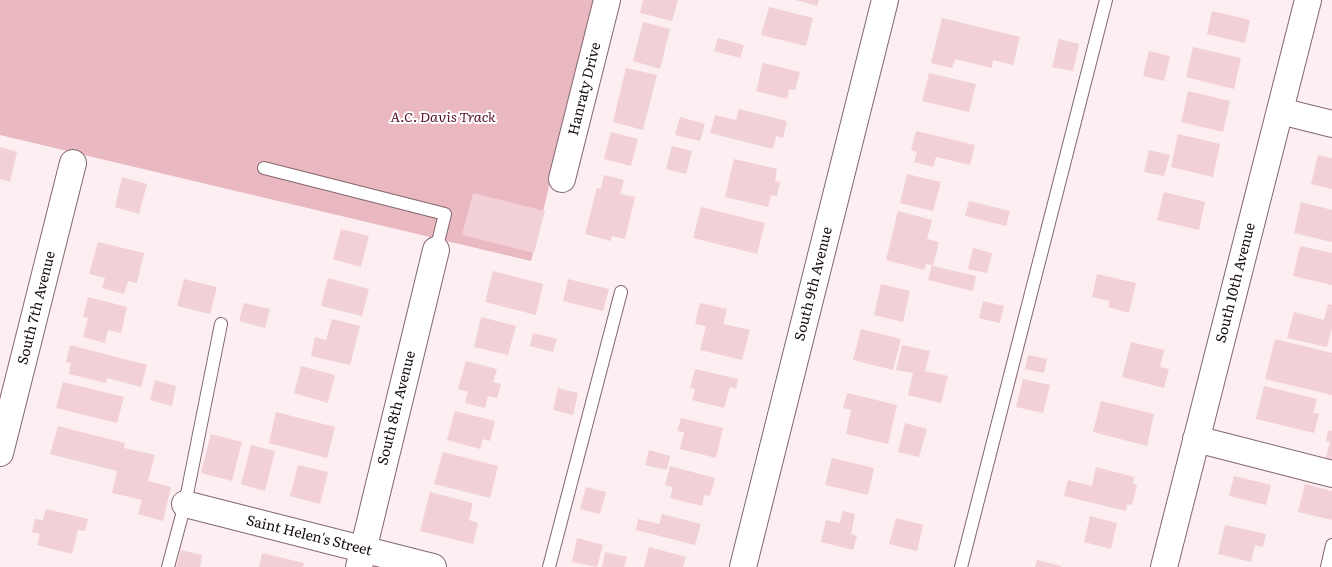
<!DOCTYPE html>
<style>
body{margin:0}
canvas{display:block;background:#fceef1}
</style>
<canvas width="1332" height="567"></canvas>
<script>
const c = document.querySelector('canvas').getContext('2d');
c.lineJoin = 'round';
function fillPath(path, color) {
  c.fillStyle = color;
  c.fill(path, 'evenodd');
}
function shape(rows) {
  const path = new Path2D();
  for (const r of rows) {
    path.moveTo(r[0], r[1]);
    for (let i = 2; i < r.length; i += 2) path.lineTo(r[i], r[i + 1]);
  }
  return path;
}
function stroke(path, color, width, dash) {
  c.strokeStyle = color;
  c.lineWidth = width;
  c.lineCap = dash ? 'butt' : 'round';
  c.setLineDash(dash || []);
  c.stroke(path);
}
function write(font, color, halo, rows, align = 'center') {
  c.font = font + ' Literata,serif';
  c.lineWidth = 4;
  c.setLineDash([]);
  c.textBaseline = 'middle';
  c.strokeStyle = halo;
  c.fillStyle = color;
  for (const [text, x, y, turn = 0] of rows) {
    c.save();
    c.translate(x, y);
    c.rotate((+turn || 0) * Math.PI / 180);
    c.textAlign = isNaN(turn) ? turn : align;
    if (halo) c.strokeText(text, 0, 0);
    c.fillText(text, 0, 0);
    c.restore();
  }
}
const green = shape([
 [0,0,594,0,531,261,0,135]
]);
const building = shape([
 [643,0,678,0,672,21,640,13],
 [796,0,819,0,817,6],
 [769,7,813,18,806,46,761,35],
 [1212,11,1250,20,1245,43,1207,34],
 [942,18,1020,37,1013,65,993,60,992,68,955,59,952,68,931,63],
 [643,22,670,29,660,69,633,61],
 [718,38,744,45,740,58,714,51],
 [1059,39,1079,44,1073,71,1052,67],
 [1193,47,1241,58,1234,89,1186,77],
 [1149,51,1170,56,1164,81,1143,76],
 [763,63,800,72,795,90,789,89,787,99,756,91],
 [626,68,657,75,643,130,613,122],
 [929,73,976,84,969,112,922,101],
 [1188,91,1230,101,1223,132,1181,122],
 [739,109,787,121,783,138,776,136,773,149,710,133,715,115,736,120],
 [680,117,705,124,700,141,675,135],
 [916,131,975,145,970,165,936,157,933,167,914,162,917,152,911,150],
 [611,132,638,139,631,166,604,159],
 [1178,134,1220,144,1213,177,1171,167],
 [672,146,692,151,686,174,666,169],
 [0,147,17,152,10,182,0,179],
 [1149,150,1170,155,1164,176,1144,172],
 [1318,155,1332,158,1332,189,1311,184],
 [734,159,777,169,775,181,780,182,777,196,771,195,768,207,725,197],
 [907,174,941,182,933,211,900,203],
 [604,175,624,180,620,194,635,197,625,239,612,236,611,241,585,234,597,188,601,189],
 [122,177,147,184,139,214,115,207],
 [1164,192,1205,202,1199,230,1157,220],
 [473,193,545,211,534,253,462,235],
 [969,201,1010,211,1006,226,965,216],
 [1301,202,1332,210,1332,242,1294,233],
 [701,207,765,223,757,254,693,238],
 [898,211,932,220,927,239,939,242,933,266,976,276,973,291,928,280,932,265,926,264,924,270,886,260],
 [341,229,369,236,361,267,333,259],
 [98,242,144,253,137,283,128,281,124,294,102,288,105,278,89,274],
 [1300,246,1332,253,1332,285,1293,276],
 [973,248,992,253,987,273,968,269],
 [493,271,543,284,536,315,485,302],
 [1097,274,1136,283,1129,313,1108,307,1110,301,1092,297],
 [328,278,369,289,362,316,321,306],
 [184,279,217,287,210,314,177,306],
 [568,279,609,289,603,311,563,301],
 [881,284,910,291,903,322,874,315],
 [88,297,127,307,121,333,108,330,105,343,83,337,88,318,83,317],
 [983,301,1004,306,1000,323,979,318],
 [244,303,270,309,265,328,239,321],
 [700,303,727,309,723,324,750,330,742,360,700,350,706,326,695,324],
 [1328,304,1332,305,1332,328,1327,347,1287,338,1294,312,1324,320],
 [481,317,516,326,508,355,474,347],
 [332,319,360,326,350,365,311,356,315,337,326,340],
 [861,329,901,339,893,370,853,360],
 [533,333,557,339,553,352,530,346],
 [1275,339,1332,353,1332,395,1265,379],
 [1131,342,1164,350,1160,367,1169,369,1164,388,1122,377],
 [70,345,147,365,141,387,107,378,106,383,69,374,71,363,66,362],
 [902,345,930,351,925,371,948,376,941,403,908,395,913,373,896,370],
 [1028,355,1047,359,1044,373,1025,369],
 [466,361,497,369,493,382,501,384,497,398,488,396,485,408,465,403,468,392,458,389],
 [301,366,335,375,328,403,294,393],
 [695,369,738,379,736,389,730,387,724,408,692,400,695,389,690,388],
 [1023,379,1050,385,1043,413,1016,407],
 [155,380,176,386,172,406,150,400],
 [63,382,124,397,117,423,56,408],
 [1264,386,1317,399,1313,413,1319,414,1314,433,1256,419],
 [558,388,578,393,573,415,553,410],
 [847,393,897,405,888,444,846,434,851,410,843,408],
 [1101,401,1154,414,1147,446,1093,432],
 [455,411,495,421,490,441,483,439,480,449,447,440],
 [276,412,335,427,327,458,269,443],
 [681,418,723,428,716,458,680,449,684,432,677,431],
 [905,423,927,429,919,457,898,452],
 [58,426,125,443,124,448,155,455,148,481,171,487,163,521,138,514,142,500,112,493,117,471,50,454],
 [1328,430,1332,431,1332,466,1324,464,1330,442,1326,441],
 [211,434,242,442,232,481,201,473],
 [251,445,275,451,265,491,241,484],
 [649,450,670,456,667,470,645,465],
 [443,452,498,466,490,498,434,484],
 [832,458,874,468,868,495,825,485],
 [298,465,328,472,320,504,290,496],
 [670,466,715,478,710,496,704,495,702,506,670,498,673,487,665,485],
 [1096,467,1134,477,1133,484,1137,485,1132,505,1127,504,1126,511,1064,496,1068,480,1092,486],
 [1234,476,1271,485,1266,505,1229,496],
 [1305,484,1332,491,1332,520,1298,512],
 [586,487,606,492,600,514,580,509],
 [430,492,473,503,469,520,478,523,473,544,420,531],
 [46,509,88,519,85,531,78,530,72,554,37,545,40,534,32,532,35,519,43,520],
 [843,511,855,514,851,534,857,536,853,550,821,542,826,520,840,523],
 [662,514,701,524,695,545,636,530,638,519,659,524],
 [1090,516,1117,523,1111,549,1084,542],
 [896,518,923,525,917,551,889,544],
 [1225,525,1266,534,1263,547,1255,545,1251,562,1218,554],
 [577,538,603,545,597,567,572,562],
 [649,547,686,557,683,567,644,567],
 [181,550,202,555,200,567,176,567],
 [605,552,627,557,624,567,602,567],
 [262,553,304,563,303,567,259,567],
 [1037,560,1061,566,1061,567,1035,567]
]);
const lane = shape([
 [264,168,445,214,436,250],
 [168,567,185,504,221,324],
 [549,567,621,292],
 [961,567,1106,0],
 [1327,567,1332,545]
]);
const street = shape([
 [1280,111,1332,124],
 [562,179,607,0],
 [1196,439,1332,474],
 [0,453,73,163],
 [185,504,433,567],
 [359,567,436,250],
 [743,567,885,0],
 [1164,567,1308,0]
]);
const streetNames = [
 ["Hanraty Drive",585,89,-76],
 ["South 10th Avenue",1236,283,-76],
 ["South 9th Avenue",814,284,-76],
 ["South 7th Avenue",37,308,-76],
 ["South 8th Avenue",397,408,-76],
 ["Saint Helen's Street",309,536,14]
];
const parkNames = [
 ["A.C. Davis Track",443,118]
];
fillPath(green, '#e9b8c1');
fillPath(building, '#f2d0d7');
stroke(lane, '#84666c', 14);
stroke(street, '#84666c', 28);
stroke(lane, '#fff', 12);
stroke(street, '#fff', 26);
write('14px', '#180d10', '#fff', streetNames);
write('italic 14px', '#570f28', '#fff', parkNames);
</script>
